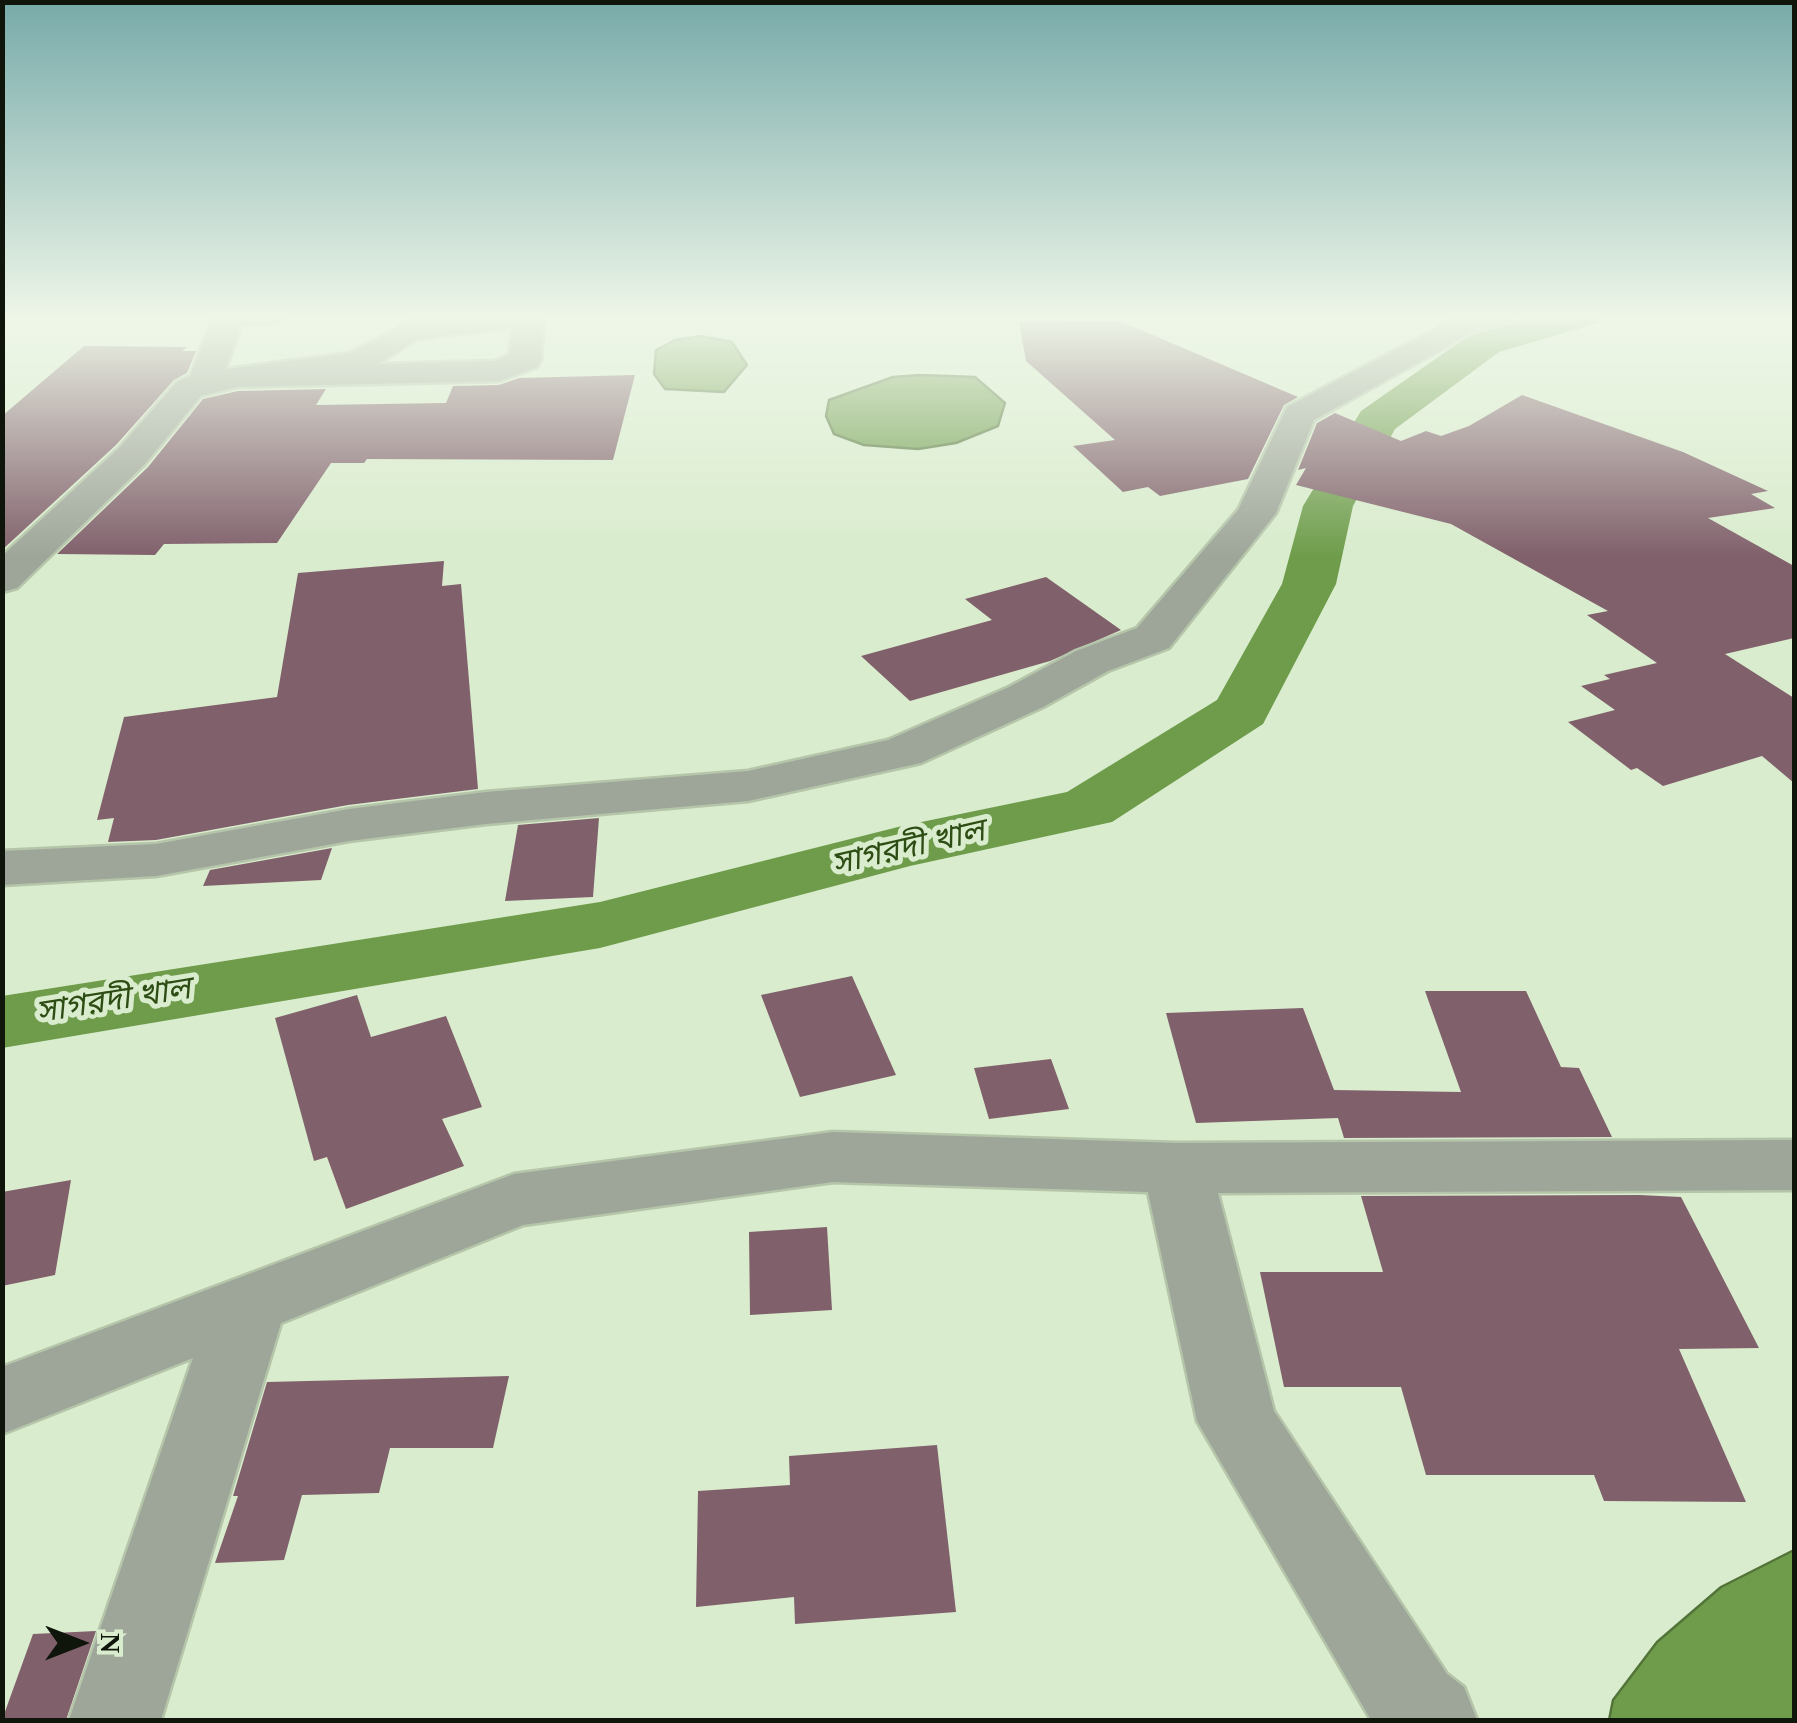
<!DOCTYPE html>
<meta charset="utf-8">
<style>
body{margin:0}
#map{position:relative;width:1797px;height:1723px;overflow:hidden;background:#d9eccd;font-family:Georgia,serif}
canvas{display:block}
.frame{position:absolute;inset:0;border:5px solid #0f150b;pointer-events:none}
.north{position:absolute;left:30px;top:1593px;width:100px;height:100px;-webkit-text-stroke:8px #d9eccd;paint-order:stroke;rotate:90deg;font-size:28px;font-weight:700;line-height:40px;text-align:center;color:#0f150b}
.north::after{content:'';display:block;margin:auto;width:35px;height:45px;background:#0f150b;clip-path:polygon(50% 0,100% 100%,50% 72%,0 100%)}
</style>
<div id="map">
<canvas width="1797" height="1723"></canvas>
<div class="frame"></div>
<div class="north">N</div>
</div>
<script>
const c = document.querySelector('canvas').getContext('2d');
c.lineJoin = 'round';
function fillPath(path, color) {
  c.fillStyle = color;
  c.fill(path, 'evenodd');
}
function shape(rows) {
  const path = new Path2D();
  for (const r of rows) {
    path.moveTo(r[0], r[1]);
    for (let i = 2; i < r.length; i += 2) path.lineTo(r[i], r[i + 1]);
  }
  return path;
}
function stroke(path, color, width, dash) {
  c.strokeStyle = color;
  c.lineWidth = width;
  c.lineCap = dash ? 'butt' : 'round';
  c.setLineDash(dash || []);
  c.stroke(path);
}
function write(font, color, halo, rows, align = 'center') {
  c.font = font + ' Georgia,"Noto Sans Bengali",serif';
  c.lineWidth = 10;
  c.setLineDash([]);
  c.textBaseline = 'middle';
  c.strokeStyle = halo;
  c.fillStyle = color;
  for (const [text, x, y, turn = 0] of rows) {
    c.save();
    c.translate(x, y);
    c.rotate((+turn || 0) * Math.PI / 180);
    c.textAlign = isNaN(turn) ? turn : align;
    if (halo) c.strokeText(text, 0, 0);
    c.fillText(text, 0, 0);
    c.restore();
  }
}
const water = shape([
 [701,336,732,342,747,365,724,392,665,389,654,374,656,350,675,340,701,336],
 [920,375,975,377,1005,403,998,426,956,443,918,449,864,445,834,434,826,416,829,400,893,377,920,375],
 [1794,1550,1794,1720,1609,1720,1613,1700,1657,1642,1721,1587,1794,1550]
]);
const canal = shape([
 [1539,315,1603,315,1598,323,1499,352,1395,429,1353,506,1336,584,1263,724,1112,822,910,866,600,948,2,1048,2,996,600,902,902,826,1067,792,1217,700,1282,584,1303,506,1361,411,1471,334,1539,315]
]);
const building = shape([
 [1120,321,1298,397,1284,405,1248,479,1160,496,1148,487,1123,492,1073,446,1115,440,1026,361,1019,322],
 [84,346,187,347,182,351,196,351,187,373,174,380,116,445,2,550,2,416],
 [635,375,613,460,367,459,364,463,331,463,277,543,164,544,155,555,57,554,148,467,203,399,238,391,326,389,316,405,446,403,453,386,499,385,519,378],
 [1522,395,1683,452,1768,491,1751,494,1775,508,1708,518,1794,566,1794,638,1725,654,1794,698,1794,783,1762,756,1663,786,1637,768,1631,770,1568,722,1615,710,1581,686,1610,679,1604,675,1657,663,1587,615,1608,611,1451,524,1296,485,1306,468,1298,470,1317,423,1335,413,1401,441,1426,431,1441,436,1469,426],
 [444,561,442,586,461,584,478,789,348,805,156,840,108,842,114,818,97,820,124,717,277,697,298,573],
 [1046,577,1121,630,1050,661,910,701,861,656,992,620,965,599],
 [599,818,593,897,505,901,518,825],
 [332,848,321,880,203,886,210,870],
 [852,976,896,1075,800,1097,761,995],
 [1425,991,1526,991,1561,1067,1579,1068,1612,1137,1344,1138,1338,1118,1196,1123,1166,1013,1303,1008,1334,1090,1461,1092],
 [357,995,371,1037,446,1016,482,1107,442,1119,464,1166,346,1209,327,1157,314,1161,275,1018],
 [1051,1059,1069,1109,989,1119,974,1068],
 [71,1180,55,1275,2,1286,2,1192],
 [1639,1195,1681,1197,1759,1348,1679,1349,1746,1502,1604,1501,1594,1475,1426,1475,1401,1387,1284,1387,1260,1272,1383,1272,1361,1196],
 [827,1227,832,1310,750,1315,749,1232],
 [509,1376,493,1448,390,1448,379,1493,302,1495,284,1560,215,1563,238,1496,233,1496,267,1382],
 [937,1445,956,1612,795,1624,794,1597,696,1607,698,1491,790,1485,789,1456],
 [96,1631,66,1720,2,1720,33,1634]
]);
const street = shape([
 [214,315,284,315,280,322,269,324,241,325,226,369,350,353,409,322,463,315,544,317,541,360,537,367,499,381,237,387,201,396,145,464,17,588,2,592,2,556,119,448,177,382,190,376,214,315],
 [512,328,509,355,494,361,378,364,417,339,512,328],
 [1462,315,1513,315,1509,322,1473,332,1314,420,1276,513,1169,648,1108,671,1043,707,921,763,748,801,486,824,349,841,156,876,2,885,2,851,156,844,349,809,486,792,748,771,888,740,1009,687,1076,651,1137,628,1238,510,1287,407,1462,315],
 [833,1132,1177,1143,1794,1140,1794,1190,1218,1193,1274,1411,1447,1674,1464,1687,1477,1720,1371,1720,1197,1421,1148,1192,833,1182,523,1225,281,1323,161,1720,69,1720,193,1358,2,1434,2,1367,514,1174,833,1132]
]);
const waterNames = [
 ["সাগরদী খাল",909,851,-13],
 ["সাগরদী খাল",114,1004,-9]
];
fillPath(water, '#6e9c4b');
stroke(water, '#527438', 2.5);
fillPath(canal, '#6e9c4b');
fillPath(building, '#80606b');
stroke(street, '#b5c5aa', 5);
fillPath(street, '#9ea599');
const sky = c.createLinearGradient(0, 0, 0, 557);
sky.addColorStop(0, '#77aaa9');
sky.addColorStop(0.57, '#eef6e8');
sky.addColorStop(1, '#eef6e800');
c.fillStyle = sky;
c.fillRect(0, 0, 1797, 557);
write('italic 32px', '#2e4d14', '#d9eccd', waterNames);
</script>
